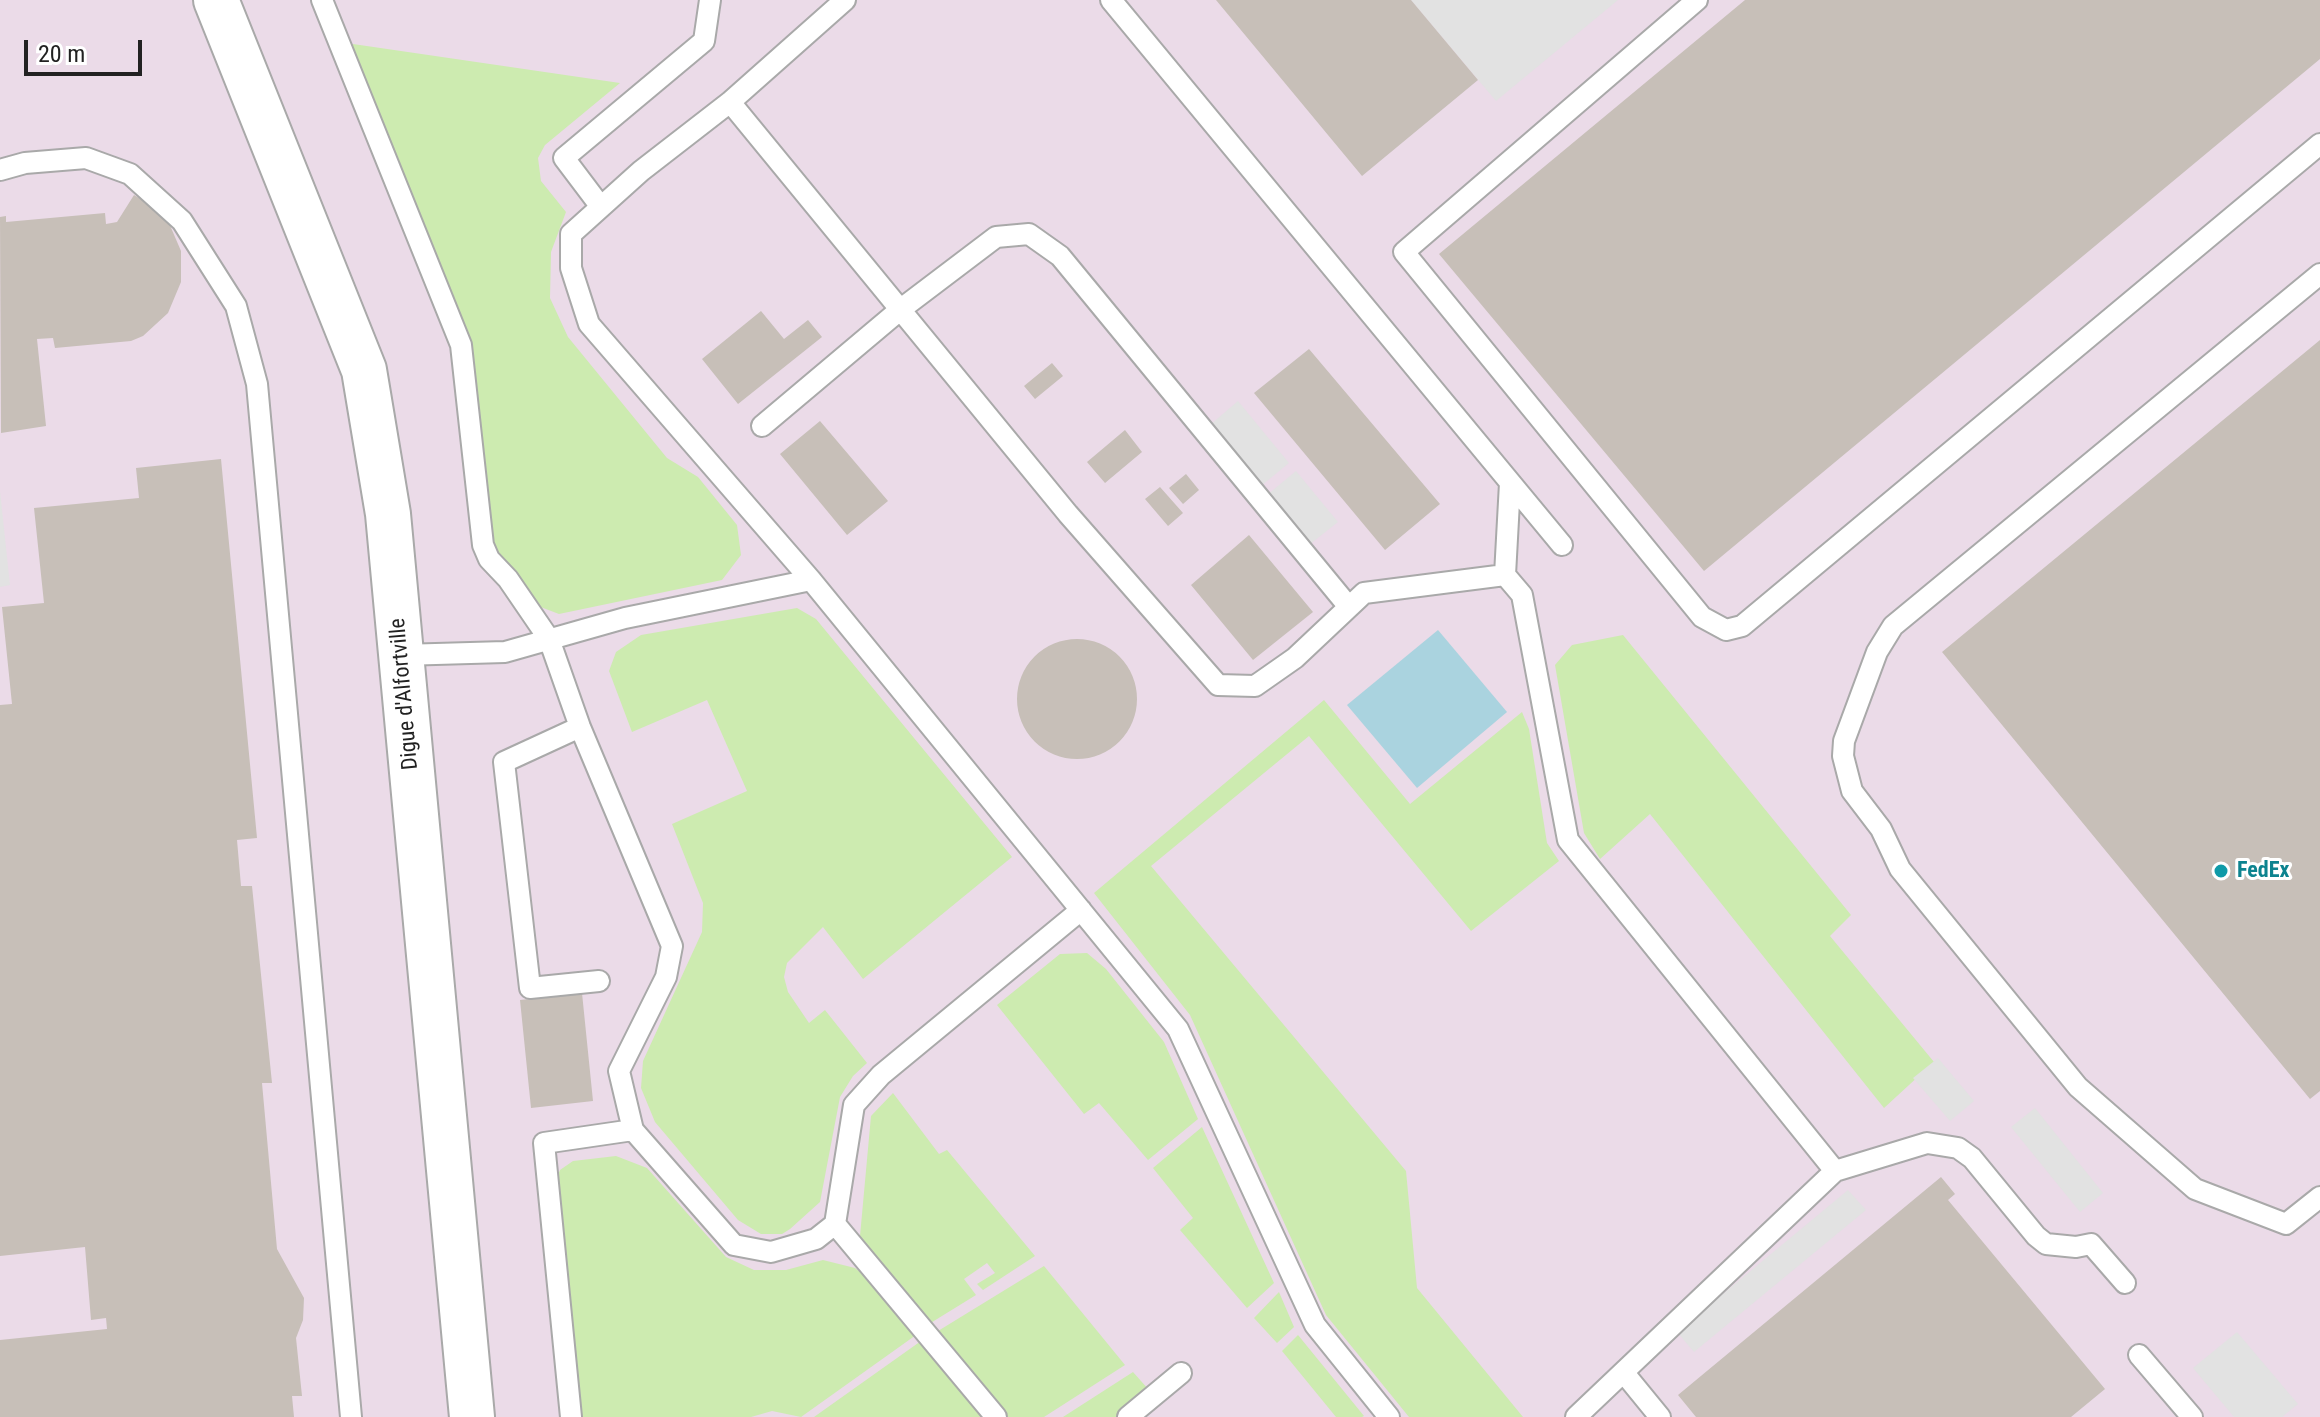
<!DOCTYPE html>
<style>
body{margin:0}
#map{position:relative;width:2320px;height:1417px;overflow:hidden;background:#f2efe9;font-family:"Roboto Condensed",sans-serif}
canvas{display:block}
.scale{position:absolute;left:24px;top:40px;width:118px;height:36px;box-sizing:border-box;border:4px solid #222;border-top:0;padding-left:10px;font-size:24px;line-height:28px;white-space:nowrap;color:#222;-webkit-text-stroke:6px #fff;paint-order:stroke}
</style>
<div id="map">
<canvas width="2320" height="1417"></canvas>
<div class="scale">20 m</div>
</div>
<script>
const c = document.querySelector('canvas').getContext('2d');
c.lineJoin = 'round';
function fillPath(path, color) {
  c.fillStyle = color;
  c.fill(path, 'evenodd');
}
function shape(rows) {
  const path = new Path2D();
  for (const r of rows) {
    if (r.length === 3) {
      path.moveTo(r[0] + r[2], r[1]);
      path.arc(r[0], r[1], r[2], 0, 2 * Math.PI);
      continue;
    }
    path.moveTo(r[0], r[1]);
    for (let i = 2; i < r.length; i += 2) path.lineTo(r[i], r[i + 1]);
  }
  return path;
}
function stroke(path, color, width, dash) {
  c.strokeStyle = color;
  c.lineWidth = width;
  c.lineCap = dash ? 'butt' : 'round';
  c.setLineDash(dash || []);
  c.stroke(path);
}
function write(font, color, halo, rows, align = 'center') {
  c.font = font + ' "Roboto Condensed",sans-serif';
  c.lineWidth = 6;
  c.setLineDash([]);
  c.textBaseline = 'middle';
  c.strokeStyle = halo;
  c.fillStyle = color;
  for (const [text, x, y, turn = 0] of rows) {
    c.save();
    c.translate(x, y);
    c.rotate((+turn || 0) * Math.PI / 180);
    c.textAlign = isNaN(turn) ? turn : align;
    if (halo) c.strokeText(text, 0, 0);
    c.fillText(text, 0, 0);
    c.restore();
  }
}
const industrial = shape([
 [0,0,2320,0,2320,1417,0,1417]
]);
const grass = shape([
 [353,44,620,83,545,145,538,158,541,181,566,212,551,252,550,298,568,337,667,458,698,477,737,525,741,555,722,580,559,614,538,606,522,581,494,553,471,350,350,54],
 [797,608,816,619,1012,857,863,979,823,927,787,963,784,977,788,992,809,1023,825,1010,867,1063,853,1076,840,1097,820,1202,790,1229,782,1234,761,1234,738,1220,655,1122,641,1088,643,1061,702,932,703,903,672,824,747,791,707,700,632,732,609,671,616,652,641,635],
 [1623,635,1851,915,1830,936,1934,1062,1884,1108,1650,814,1600,859,1584,833,1555,665,1572,645],
 [1324,700,1410,804,1522,712,1529,729,1547,843,1559,861,1471,931,1309,736,1151,866,1406,1171,1417,1288,1523,1417,1409,1417,1326,1315,1190,1015,1094,893],
 [1087,953,1106,969,1164,1042,1198,1119,1148,1160,1099,1103,1084,1114,997,1005,1060,954],
 [893,1093,939,1154,947,1150,1035,1256,983,1290,977,1284,995,1273,987,1263,964,1279,976,1295,929,1324,860,1236,871,1116],
 [1202,1127,1274,1283,1247,1308,1180,1230,1193,1218,1153,1168],
 [616,1156,647,1168,726,1257,754,1270,786,1270,823,1260,855,1268,871,1281,916,1335,801,1417,772,1411,751,1417,580,1417,557,1177,560,1170,573,1161],
 [1044,1266,1125,1365,1044,1417,1008,1417,938,1331],
 [1279,1292,1294,1327,1277,1343,1254,1318],
 [1298,1335,1364,1416,1362,1417,1336,1417,1282,1351],
 [921,1341,983,1417,814,1417],
 [1133,1372,1149,1390,1116,1417,1063,1417]
]);
const parking = shape([
 [1411,0,1618,0,1496,101],
 [1238,401,1289,463,1261,486,1210,425],
 [1296,471,1338,522,1309,545,1267,495],
 [0,491,10,585,0,587],
 [1938,1058,1974,1101,1950,1121,1913,1078],
 [2035,1108,2103,1193,2080,1212,2011,1127],
 [1848,1190,1866,1210,1694,1352,1677,1332],
 [2237,1332,2298,1404,2282,1417,2234,1417,2193,1368]
]);
const water = shape([
 [1438,630,1507,712,1417,788,1347,705]
]);
const building = shape([
 [1216,0,1411,0,1478,80,1362,176],
 [1745,0,2320,0,2320,59,1704,571,1439,254],
 [134,195,157,209,169,223,181,251,181,282,168,313,143,336,131,341,55,348,53,338,37,339,46,426,1,433,0,217,6,216,6,222,105,213,106,224,117,222],
 [761,311,784,339,808,320,822,337,738,404,702,359],
 [2320,340,2320,1091,2310,1099,1942,652],
 [1309,349,1440,504,1385,550,1254,393],
 [1052,363,1063,376,1035,399,1024,386],
 [820,421,888,501,847,535,780,454],
 [1125,430,1142,452,1105,483,1087,462],
 [221,459,257,838,237,840,241,886,252,886,272,1083,262,1083,277,1249,304,1298,303,1320,296,1338,302,1396,292,1396,294,1417,0,1417,0,1340,107,1329,106,1318,91,1320,85,1247,0,1256,0,705,12,704,2,607,44,603,34,508,139,498,136,468],
 [1186,474,1199,490,1183,504,1169,488],
 [1160,487,1183,513,1168,526,1145,499],
 [1249,535,1313,612,1253,660,1191,585],
 [1077,699,60],
 [582,993,593,1101,531,1108,520,1000],
 [1941,1177,1955,1194,1948,1200,2105,1389,2071,1417,1696,1417,1678,1395]
]);
const service = shape([
 [322,0,461,345,483,545,489,559,508,579,549,639,580,727,672,946,666,977,619,1071,633,1130,734,1245,771,1252,816,1239,835,1224,854,1105,881,1075,1081,910],
 [845,0,730,102,641,171,571,234,571,268,589,324,811,580,1178,1029,1315,1325,1389,1417],
 [1111,0,1562,545],
 [1697,0,1404,252,1702,617,1726,630,1742,626,2320,144],
 [730,102,1068,514,1218,685,1255,686,1295,658,1364,593,1505,575],
 [0,170,25,163,86,158,130,174,182,221,236,306,257,384,351,1417],
 [601,207,564,158,704,41,710,0],
 [2320,274,1893,626,1877,652,1844,741,1843,756,1852,791,1881,829,1900,869,2078,1087,2195,1189,2286,1224,2320,1197],
 [762,426,901,309,996,237,1029,234,1060,256,1349,607],
 [1510,483,1505,575,1522,595,1568,840,1835,1171],
 [401,655,505,652,625,618,811,580],
 [580,727,504,762,530,988,599,981],
 [835,1224,996,1417],
 [2139,1355,2192,1417],
 [1624,1373,1660,1417],
 [571,1417,544,1143,633,1130],
 [1128,1417,1181,1373],
 [1576,1417,1835,1171,1927,1143,1958,1148,1972,1158,2036,1236,2046,1244,2076,1247,2091,1244,2125,1283]
]);
const tertiary = shape([
 [216,0,364,370,388,514,472,1417]
]);
const markers = [
 [2221,871,8,"#0f9aa8"]
];
const streetNames = [
 ["Digue d'Alfortville",405,694,-95]
];
const cultureNames = [
 ["FedEx",2237,871]
];
fillPath(industrial, '#ebdbe8');
fillPath(grass, '#cdebb0');
fillPath(parking, '#e2e2e2');
fillPath(water, '#aad3df');
fillPath(building, '#c7bfb8');
stroke(service, '#a9a9a9', 24);
stroke(tertiary, '#a9a9a9', 48);
stroke(service, '#fff', 20);
stroke(tertiary, '#fff', 44);
for (const [x, y, r, color] of markers) {
  const dot = new Path2D();
  dot.arc(x, y, r, 0, 2 * Math.PI);
  c.fillStyle = color;
  c.fill(dot);
  stroke(dot, '#fff', 3);
}
write('22px', '#222', '#fff', streetNames);
write('bold 22px', '#0d838f', '#fff', cultureNames, 'left');
</script>
